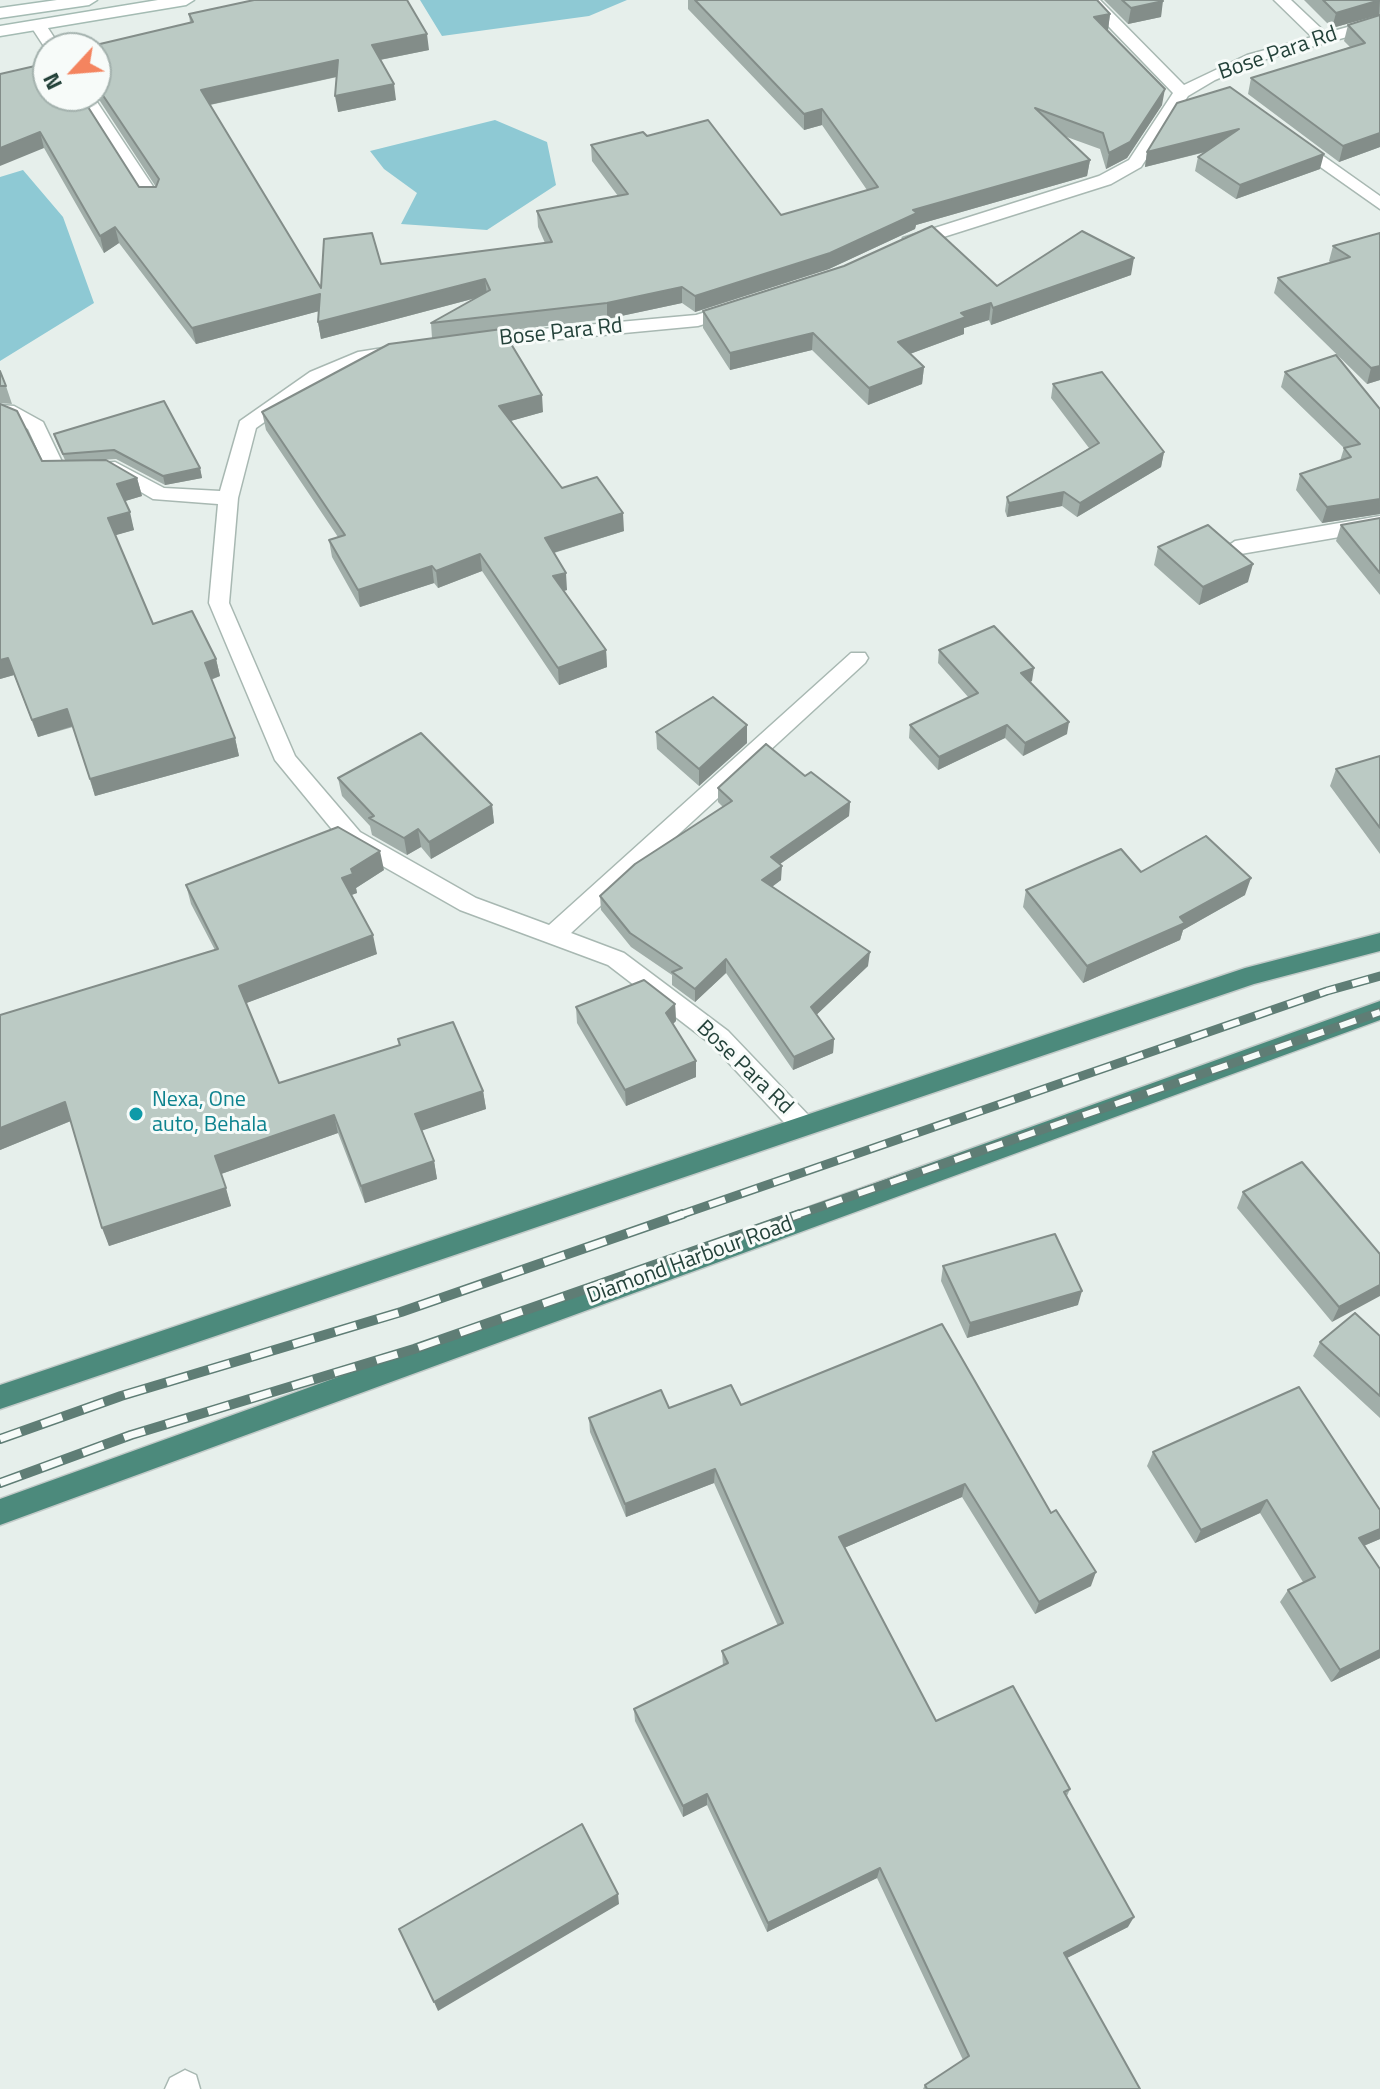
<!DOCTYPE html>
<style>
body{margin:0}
#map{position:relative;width:1380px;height:2089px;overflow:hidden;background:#e6efeb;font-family:"Titillium Web",sans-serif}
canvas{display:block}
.north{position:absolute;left:32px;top:32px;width:80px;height:80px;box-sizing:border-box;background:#f7fbf9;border:2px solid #a3b1ad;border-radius:50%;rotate:244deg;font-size:22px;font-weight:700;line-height:32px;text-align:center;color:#24423a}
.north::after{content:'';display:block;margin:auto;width:28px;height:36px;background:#f4845f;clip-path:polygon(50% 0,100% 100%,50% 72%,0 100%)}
</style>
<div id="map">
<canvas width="1380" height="2089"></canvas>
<div class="north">N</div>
</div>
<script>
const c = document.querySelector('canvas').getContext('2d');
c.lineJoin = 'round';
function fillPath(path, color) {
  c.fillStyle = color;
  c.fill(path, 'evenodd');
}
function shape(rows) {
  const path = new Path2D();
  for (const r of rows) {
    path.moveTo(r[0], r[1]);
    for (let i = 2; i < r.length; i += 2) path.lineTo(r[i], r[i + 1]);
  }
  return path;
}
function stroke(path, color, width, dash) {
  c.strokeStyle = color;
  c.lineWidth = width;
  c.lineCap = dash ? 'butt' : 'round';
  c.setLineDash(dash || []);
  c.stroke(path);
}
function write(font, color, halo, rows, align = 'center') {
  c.font = font + ' "Titillium Web",sans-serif';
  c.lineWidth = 6;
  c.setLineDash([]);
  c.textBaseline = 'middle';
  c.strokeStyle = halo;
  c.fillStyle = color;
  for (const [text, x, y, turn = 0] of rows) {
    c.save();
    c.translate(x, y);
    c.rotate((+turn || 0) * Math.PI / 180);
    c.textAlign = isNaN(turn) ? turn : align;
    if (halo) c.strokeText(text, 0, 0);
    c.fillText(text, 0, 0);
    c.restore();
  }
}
const water = shape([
 [420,0,627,0,589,16,442,36],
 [495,120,547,142,556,185,487,230,401,224,417,193,384,169,370,151],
 [23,170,63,217,94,303,0,361,0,177]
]);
const minor = shape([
 [1083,0,1100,0,1184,85,1247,55,1312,37,1274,0,1291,0,1326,33,1380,18,1380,28,1259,61,1215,80,1188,96,1141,167,1111,184,915,246,903,246,903,238,1099,176,1129,160,1173,93,1083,0],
 [32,22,44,22,61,48,48,48,47,51,30,25,32,22],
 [77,96,93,96,160,197,157,201,145,201,77,96],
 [1298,138,1380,196,1380,209,1292,147,1290,143,1298,138],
 [733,304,739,305,739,313,698,326,476,347,467,341,476,335,696,315,733,304],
 [396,346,405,352,402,356,369,361,324,380,256,428,238,498,229,603,295,756,360,832,476,898,549,925,851,653,865,653,868,658,865,663,571,933,624,953,728,1031,812,1119,815,1126,812,1133,803,1136,794,1133,712,1045,608,965,460,910,344,844,275,760,209,603,218,504,153,499,112,475,50,477,28,429,10,418,0,417,0,405,14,406,43,422,64,466,115,462,164,488,220,491,240,421,310,372,358,352,396,346],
 [1380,516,1380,530,1235,555,1225,548,1235,541,1380,516],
 [185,2070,196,2075,200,2089,165,2089,170,2078,185,2070]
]);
const secondary = shape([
 [57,0,97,0,89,5,0,18,0,8,57,0],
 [158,0,194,0,186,5,0,36,0,26,158,0]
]);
const trunk = shape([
 [1380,933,1380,951,1254,984,0,1409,0,1385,1245,968,1380,933],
 [1380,1001,1380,1020,0,1525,0,1499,1380,1001]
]);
const railFar1 = shape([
 [677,1216,1327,991,1380,976],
 [794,1216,1380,1012]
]);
const rail = shape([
 [0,1439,121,1396,401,1312,683,1214],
 [0,1483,131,1435,414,1349,800,1214]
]);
const wall = shape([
 [688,0,1097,0,1110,14,1108,30,1106,30,1162,105,1127,158,1106,169,1100,149,1064,136,1090,160,1087,176,916,225,915,229,829,269,695,312,682,303,607,319,503,331,543,412,510,421,562,488,624,531,554,553,567,590,564,591,606,650,607,667,559,685,482,571,438,588,434,583,360,607,332,557,329,540,338,537,266,430,262,412,432,338,431,323,476,298,321,339,318,322,319,311,196,344,119,243,104,253,44,148,0,74,139,187,156,187,96,95,96,48,190,23,189,14,429,50,380,60,396,100,338,112,337,77,210,105,321,288,381,264,545,243,538,227,537,211,618,196,592,161,591,145,647,136,781,215,867,190,822,125,804,130,688,9],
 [1104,0,1162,0,1161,17,1128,24],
 [1304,0,1380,0,1380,147,1339,162,1248,94,1251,78,1350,47,1344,41,1348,25,1378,15,1332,28],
 [1177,103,1320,169,1236,199,1195,171,1198,157,1206,152,1145,167,1147,152],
 [1380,233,1380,380,1367,384,1274,293,1278,278,1331,263,1329,261,1333,246],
 [1131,275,991,325,989,320,964,328,964,334,910,354,924,367,922,384,868,405,812,350,730,370,703,328,703,311],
 [0,371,6,386,12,404,0,403],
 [1285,372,1380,409,1380,514,1322,523,1296,490,1300,474,1340,461,1344,448,1281,387],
 [1053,384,1164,452,1161,467,1077,517,1062,506,1007,517,1005,511,1007,497,1089,448,1051,398],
 [0,404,42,461,65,460,57,443,54,434,200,468,202,478,165,485,116,459,101,460,137,478,142,496,125,501,134,530,115,535,153,624,216,659,220,676,211,680,235,738,239,756,95,796,73,727,38,737,14,675,0,679],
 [1380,518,1380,595,1336,541,1341,525],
 [1158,547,1248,582,1199,605,1154,565],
 [939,650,1032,681,1030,682,1067,734,1023,756,1005,738,938,770,909,738,910,725,969,698,938,663],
 [656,732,747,743,699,786,657,749],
 [1380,756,1380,854,1330,786,1336,769],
 [805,776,850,802,849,816,780,864,781,880,772,887,868,966,816,1015,834,1039,833,1053,793,1070,726,973,695,1002,672,985,672,975,631,947,601,910,600,896,723,807,718,802,718,788],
 [338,778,492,805,494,823,431,859,421,847,407,855,372,835,370,826,342,796],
 [384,870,356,888,357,893,351,895,377,954,246,1003,279,1083,399,1045,398,1039,483,1091,486,1109,422,1130,434,1161,437,1179,365,1203,338,1133,221,1174,231,1206,109,1246,71,1121,0,1150,0,1015,215,950,191,904,186,885],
 [1141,872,1245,895,1183,930,1180,940,1083,983,1023,907,1026,890],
 [675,1004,676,1021,673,1024,696,1077,626,1106,577,1023,576,1007],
 [1243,1192,1380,1254,1332,1322,1237,1208],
 [943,1266,1078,1305,967,1338,941,1281],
 [942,1324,1091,1586,1035,1614,962,1497,844,1548,936,1721,1070,1789,1067,1796,1128,1927,1067,1958,1140,2089,923,2089,925,2085,963,2060,877,1878,767,1932,707,1805,683,1817,635,1721,634,1709,723,1666,722,1651,778,1626,714,1483,626,1517,590,1432,589,1418,669,1408,741,1405],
 [1380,1336,1380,1418,1313,1356,1320,1342],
 [1153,1452,1380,1510,1380,1539,1364,1546,1380,1658,1331,1682,1280,1602,1288,1590,1303,1582,1260,1513,1195,1543,1147,1466]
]);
const shadedWall = shape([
 [1380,0,1379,15,1332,28,1336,13],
 [1163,1,1161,17,1128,24,1131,8],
 [1110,14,1108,30,1091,33,1094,17],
 [427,34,429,50,374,61,372,45],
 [338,60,340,76,204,106,201,90],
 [394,84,396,100,338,112,335,96],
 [1165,89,1162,105,1127,158,1106,169,1109,153],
 [822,109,822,125,804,130,804,114],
 [1239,129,1236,144,1145,167,1147,152],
 [40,132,44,148,0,166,0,148],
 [1380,133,1380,147,1339,162,1343,146],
 [1324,154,1320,169,1236,199,1240,185],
 [1090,160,1087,176,916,225,915,229,829,269,695,312,695,296,913,210],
 [115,227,119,243,104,253,100,236],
 [1134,258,1131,275,991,325,993,308],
 [485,279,487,295,321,339,318,322],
 [682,287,682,303,607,319,607,303],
 [320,294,323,310,196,344,192,328],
 [991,303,989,320,964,328,964,334,896,359,898,342,961,313],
 [813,333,812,350,730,370,730,353],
 [1380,366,1380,380,1367,384,1371,368],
 [924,367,922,384,868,405,869,388],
 [542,395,543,412,500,424,499,406],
 [1164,452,1161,467,1077,517,1080,503],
 [200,468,202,478,165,485,163,476],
 [137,478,142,496,122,502,117,484],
 [1064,492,1062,506,1007,517,1009,503],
 [1380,499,1380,514,1322,523,1327,507],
 [130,512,134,530,113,536,108,518],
 [623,513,624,531,546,555,545,538],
 [480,554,482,571,438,588,436,571],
 [1253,564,1248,582,1199,605,1203,587],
 [432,566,434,583,360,607,358,590],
 [566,573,567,590,554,593,553,576],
 [606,650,607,667,559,685,558,668],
 [8,658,14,675,0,679,0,660],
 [216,659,220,676,209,680,205,663],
 [1034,668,1032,681,1019,686,1021,673],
 [67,709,73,726,38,737,32,720],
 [1069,722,1067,734,1023,756,1025,743],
 [747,725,747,743,699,786,699,769],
 [1007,725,1005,738,938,770,939,757],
 [235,738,239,756,95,796,90,779],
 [850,802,849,816,770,871,771,857],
 [492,805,494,823,431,859,429,842],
 [418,829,421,847,407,855,404,838],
 [380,851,384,870,356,888,357,893,346,897,342,878,351,869],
 [782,866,781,880,762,894,762,880],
 [1251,878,1245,895,1183,930,1180,940,1083,983,1087,966],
 [373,935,377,954,244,1004,239,986],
 [870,952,868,966,810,1021,811,1007],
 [726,959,726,973,695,1002,695,989],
 [675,1004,676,1021,666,1030,666,1013],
 [834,1039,833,1053,793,1070,794,1057],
 [696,1061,696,1077,626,1106,625,1090],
 [483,1091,486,1109,418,1132,415,1114],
 [65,1102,73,1120,0,1150,0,1128],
 [334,1115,338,1133,221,1174,215,1156],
 [434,1161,437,1179,365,1203,361,1186],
 [226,1188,231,1206,109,1246,102,1228],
 [1380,1285,1380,1296,1332,1322,1339,1307],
 [1082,1291,1078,1305,967,1338,970,1323],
 [715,1469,714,1483,626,1517,625,1504],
 [965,1484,962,1497,837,1551,839,1537],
 [1267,1500,1260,1513,1195,1543,1201,1530],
 [1380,1529,1380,1539,1351,1551,1359,1538],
 [1096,1572,1091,1586,1035,1614,1039,1602],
 [1380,1650,1380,1658,1331,1682,1340,1670],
 [707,1794,707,1805,683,1817,683,1806],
 [880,1868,877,1878,767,1932,768,1923],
 [618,1894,619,1904,438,2011,434,2002],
 [1134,1917,1128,1927,1059,1962,1064,1953]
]);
const building = shape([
 [254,0,407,0,427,34,372,45,394,84,335,96,338,60,201,90,321,288,324,239,372,233,381,264,552,242,537,211,628,194,591,145,643,132,647,136,708,120,781,215,878,187,822,109,804,114,695,0,1097,0,1110,14,1094,17,1165,89,1130,142,1109,153,1103,133,1035,108,1090,160,913,210,917,213,830,253,695,296,682,287,607,303,431,323,490,290,485,279,318,322,320,294,192,328,115,227,100,236,40,132,0,148,0,74,48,63,48,96,81,96,139,187,156,187,159,179,96,85,96,48,83,48,193,22,189,14,254,0],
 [1122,0,1162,0,1163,1,1131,8,1122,0],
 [1323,0,1380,0,1336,13,1323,0],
 [1380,15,1380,133,1343,146,1251,78,1365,43,1348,25,1380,15],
 [1230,87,1324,154,1240,185,1198,157,1239,129,1147,152,1177,103,1230,87],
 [932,226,997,286,1082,231,1134,258,993,308,991,303,961,313,966,317,898,342,924,367,869,388,813,333,730,353,703,311,844,266,932,226],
 [1380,233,1380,366,1371,368,1278,278,1350,257,1333,246,1380,233],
 [502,329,542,395,499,406,562,488,597,477,623,513,545,538,566,573,553,576,606,650,558,668,480,554,436,571,432,566,358,590,329,540,345,535,262,412,389,344,502,329],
 [1336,355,1380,409,1380,499,1327,507,1300,474,1351,457,1344,448,1360,444,1285,372,1336,355],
 [0,371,6,386,0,386,0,371],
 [1102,372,1164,452,1080,503,1064,492,1009,503,1007,497,1099,443,1053,384,1102,372],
 [164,401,200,468,163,476,114,450,63,454,54,434,164,401],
 [0,404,17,411,42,461,106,460,137,478,117,484,130,512,108,518,153,624,192,611,216,659,205,663,235,738,90,779,67,709,32,720,8,658,0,660,0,404],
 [1380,518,1380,573,1341,525,1380,518],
 [1208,525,1253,564,1203,587,1158,547,1208,525],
 [994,626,1034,668,1021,673,1069,722,1025,743,1007,725,939,757,910,725,978,693,939,650,994,626],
 [713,697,747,725,699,769,656,732,713,697],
 [421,733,492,805,429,842,418,829,404,838,369,818,374,816,338,778,421,733],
 [766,744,805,776,811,772,850,802,771,857,782,866,762,880,870,952,811,1007,834,1039,794,1057,726,959,695,989,672,972,682,968,630,933,600,896,635,864,732,801,718,788,766,744],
 [1380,756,1380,828,1336,769,1380,756],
 [338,827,380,851,351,869,353,874,342,878,373,935,239,986,279,1083,400,1045,398,1039,453,1022,483,1091,415,1114,434,1161,361,1186,334,1115,215,1156,226,1188,102,1228,65,1102,0,1128,0,1015,218,949,186,885,338,827],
 [1206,836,1251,878,1180,917,1185,923,1087,966,1026,890,1121,849,1141,872,1206,836],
 [644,980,675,1004,666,1013,696,1061,625,1090,576,1007,644,980],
 [1302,1162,1380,1254,1380,1285,1339,1307,1243,1192,1302,1162],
 [1055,1234,1082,1291,970,1323,943,1266,1055,1234],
 [1355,1313,1380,1336,1380,1396,1320,1342,1355,1313],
 [942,1324,1051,1513,1056,1510,1096,1572,1039,1602,965,1484,839,1537,936,1721,1013,1686,1070,1789,1064,1792,1134,1917,1064,1953,1140,2089,927,2089,925,2085,969,2056,880,1868,768,1923,707,1794,683,1806,634,1709,728,1663,722,1651,783,1623,715,1469,625,1504,589,1418,661,1390,669,1408,731,1385,741,1405,942,1324],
 [1299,1387,1380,1510,1380,1529,1359,1538,1380,1569,1380,1650,1340,1670,1288,1590,1315,1577,1267,1500,1201,1530,1153,1452,1299,1387],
 [582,1824,618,1894,434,2002,399,1929,582,1824]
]);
const markers = [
 [136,1114,8,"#0f9aa8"]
];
const streetNames = [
 ["Bose Para Rd",1278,54,-19],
 ["Bose Para Rd",561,333,-6],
 ["Bose Para Rd",744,1068,44],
 ["Diamond Harbour Road",690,1261,-20]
];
const cultureNames = [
 ["Nexa, One",152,1101],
 ["auto, Behala",152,1126]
];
fillPath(water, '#8ec9d4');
stroke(minor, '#a8b8b2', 3);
stroke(secondary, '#a4bbb3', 3);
stroke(trunk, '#c2cac8', 3);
fillPath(minor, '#fff');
fillPath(secondary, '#fff');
fillPath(trunk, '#4c8a7c');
stroke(railFar1, '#5f7d75', 9);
stroke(rail, '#5f7d75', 10);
stroke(railFar1, '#f7fbf9', 6, [17]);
stroke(rail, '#f7fbf9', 7, [22]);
fillPath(wall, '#a1aea9');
fillPath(shadedWall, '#838d89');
fillPath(building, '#bbcac4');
stroke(building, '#838d89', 2);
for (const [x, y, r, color] of markers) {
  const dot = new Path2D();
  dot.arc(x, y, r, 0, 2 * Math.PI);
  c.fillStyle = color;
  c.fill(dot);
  stroke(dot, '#f7fbf9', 3);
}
write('22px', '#24423a', '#f7fbf9', streetNames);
write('22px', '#0d838f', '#f7fbf9', cultureNames, 'left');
</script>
